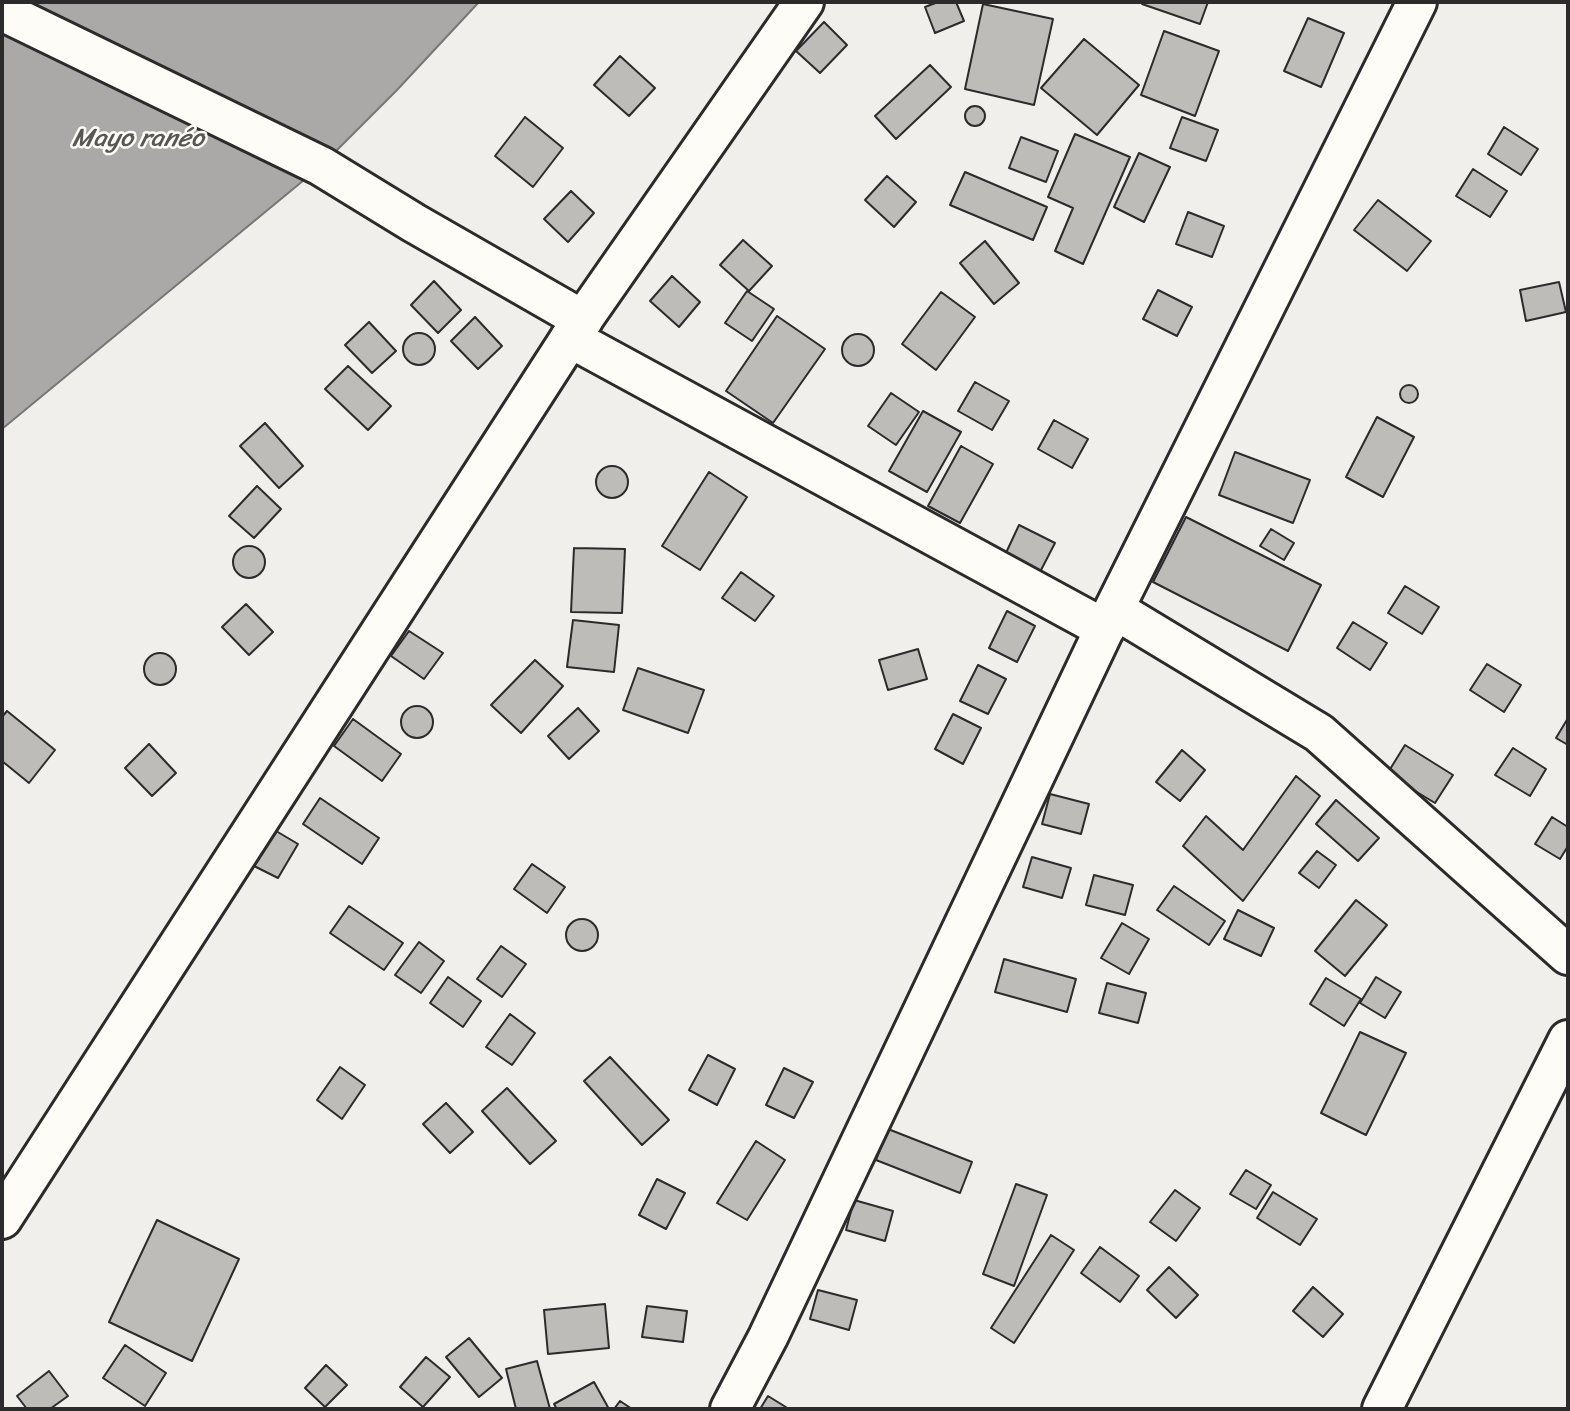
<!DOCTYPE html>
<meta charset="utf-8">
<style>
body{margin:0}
#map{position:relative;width:1570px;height:1411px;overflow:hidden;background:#f0efeb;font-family:Sriracha,sans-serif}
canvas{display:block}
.frame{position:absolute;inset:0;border:4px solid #2b2b2b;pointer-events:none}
</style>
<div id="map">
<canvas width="1570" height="1411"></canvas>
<div class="frame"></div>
</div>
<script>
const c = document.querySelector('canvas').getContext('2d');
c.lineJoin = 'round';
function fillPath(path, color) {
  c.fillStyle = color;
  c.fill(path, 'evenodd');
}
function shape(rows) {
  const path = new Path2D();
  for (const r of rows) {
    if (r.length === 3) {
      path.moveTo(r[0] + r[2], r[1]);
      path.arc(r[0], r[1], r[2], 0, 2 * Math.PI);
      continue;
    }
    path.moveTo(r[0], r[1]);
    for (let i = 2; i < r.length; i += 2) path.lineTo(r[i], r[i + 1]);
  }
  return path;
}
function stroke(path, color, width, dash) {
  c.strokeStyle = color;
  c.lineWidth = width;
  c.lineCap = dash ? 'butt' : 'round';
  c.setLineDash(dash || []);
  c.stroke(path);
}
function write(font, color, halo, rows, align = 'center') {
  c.font = font + ' Sriracha,sans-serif';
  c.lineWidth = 5;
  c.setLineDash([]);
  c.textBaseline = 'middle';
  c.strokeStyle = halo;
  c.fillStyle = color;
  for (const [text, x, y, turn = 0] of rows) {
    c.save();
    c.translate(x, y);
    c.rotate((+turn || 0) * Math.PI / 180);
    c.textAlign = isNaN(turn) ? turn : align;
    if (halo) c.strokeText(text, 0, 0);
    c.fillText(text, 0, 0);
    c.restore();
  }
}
const water = shape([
 [2,2,479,2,397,90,321,166,2,429,2,2]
]);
const building = shape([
 [938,2,956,2,964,21,935,33,925,7,938,2],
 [1142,2,1208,2,1200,24,1142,4,1142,2],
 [983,4,1053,19,1034,105,965,89,983,4],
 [1308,18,1344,33,1321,87,1284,71,1308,18],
 [824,22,847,45,820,73,796,51,824,22],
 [1164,31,1219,51,1195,116,1141,95,1164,31],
 [1084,39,1139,85,1097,135,1041,88,1084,39],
 [620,56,655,88,629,116,594,85,620,56],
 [930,65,951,87,896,139,875,116,930,65],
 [975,116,10],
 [525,117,563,148,533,187,495,156,525,117],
 [1182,117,1218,130,1206,161,1170,148,1182,117],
 [1504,127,1538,149,1521,175,1488,154,1504,127],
 [1075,134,1130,157,1083,264,1055,251,1073,208,1048,197,1075,134],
 [1021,137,1058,151,1046,182,1009,168,1021,137],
 [1139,153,1170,167,1144,222,1114,207,1139,153],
 [1473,169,1507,191,1490,217,1456,196,1473,169],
 [965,172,1047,207,1033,240,950,205,965,172],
 [887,176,916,202,894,227,865,200,887,176],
 [571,191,594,213,568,242,544,219,571,191],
 [1378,200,1431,241,1407,271,1354,230,1378,200],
 [1188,212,1224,226,1212,257,1176,244,1188,212],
 [743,240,772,266,749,291,720,265,743,240],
 [985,241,1019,283,994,304,960,263,985,241],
 [672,276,700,302,679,327,650,301,672,276],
 [434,281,461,310,438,333,411,305,434,281],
 [1559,282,1566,312,1526,321,1520,290,1559,282],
 [1158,290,1192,307,1177,336,1143,319,1158,290],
 [747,291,774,309,752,341,725,323,747,291],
 [941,292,975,317,936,370,902,344,941,292],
 [777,316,825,349,773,423,726,391,777,316],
 [475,317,502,346,478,369,451,341,475,317],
 [369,322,396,351,372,373,345,345,369,322],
 [419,349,16],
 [858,350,16],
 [348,366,391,406,368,430,325,389,348,366],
 [975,382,1009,401,992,430,958,411,975,382],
 [1409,394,9],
 [891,393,919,412,896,445,868,426,891,393],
 [923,411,961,432,927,492,889,471,923,411],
 [1377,417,1414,437,1383,497,1346,477,1377,417],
 [1054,420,1088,439,1072,468,1038,449,1054,420],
 [265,423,303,466,279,488,240,446,265,423],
 [961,446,993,464,960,523,928,506,961,446],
 [1235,452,1310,480,1293,523,1219,495,1235,452],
 [612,482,16],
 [709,472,747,497,700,570,662,546,709,472],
 [257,486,281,509,254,538,229,516,257,486],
 [1186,517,1321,585,1288,651,1153,582,1186,517],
 [1019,525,1055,543,1040,572,1005,555,1019,525],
 [1271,529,1294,543,1284,560,1260,546,1271,529],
 [249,562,16],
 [574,548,625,549,622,613,571,612,574,548],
 [741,572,774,596,755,621,722,598,741,572],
 [1405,586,1439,607,1422,634,1388,613,1405,586],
 [246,604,273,632,249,655,222,627,246,604],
 [1007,611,1035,626,1017,662,989,648,1007,611],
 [573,620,619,625,614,672,567,667,573,620],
 [1353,622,1387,643,1370,670,1337,648,1353,622],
 [409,631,443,653,424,679,391,656,409,631],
 [918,649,927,679,888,690,879,660,918,649],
 [160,669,16],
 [535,660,563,686,521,733,491,705,535,660],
 [1487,664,1521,685,1504,712,1470,690,1487,664],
 [978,665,1006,679,988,714,960,701,978,665],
 [638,668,704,690,688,733,623,710,638,668],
 [417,722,16],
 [578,708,599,731,569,759,548,736,578,708],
 [7,711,55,750,29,783,2,761,2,717,7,711],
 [953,714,981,728,963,764,935,749,953,714],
 [1568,718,1568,745,1556,738,1568,718],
 [353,719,401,754,382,781,334,746,353,719],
 [149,744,176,773,152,796,125,768,149,744],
 [1405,745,1453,775,1435,803,1387,774,1405,745],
 [1513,748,1546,769,1530,796,1495,775,1513,748],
 [1182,750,1205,770,1180,801,1156,782,1182,750],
 [1296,776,1320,796,1243,901,1183,846,1206,816,1243,850,1296,776],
 [1050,794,1089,804,1081,834,1042,824,1050,794],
 [320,798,379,838,362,864,303,824,320,798],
 [1336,800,1379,838,1358,861,1316,824,1336,800],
 [1552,817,1568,827,1568,846,1560,859,1535,844,1552,817],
 [271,828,298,844,278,878,250,864,271,828],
 [1317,851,1336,865,1319,888,1299,873,1317,851],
 [1032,857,1071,868,1062,898,1023,887,1032,857],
 [532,864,565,887,547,913,514,889,532,864],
 [1094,875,1133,885,1125,915,1086,905,1094,875],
 [1174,886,1225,921,1209,945,1157,910,1174,886],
 [1356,900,1387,925,1345,976,1315,951,1356,900],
 [349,906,403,943,384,970,330,933,349,906],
 [1238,910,1274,928,1261,956,1224,939,1238,910],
 [582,935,16],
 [1122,923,1149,939,1129,974,1101,958,1122,923],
 [419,942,444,961,421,993,395,975,419,942],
 [501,946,526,964,502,997,477,979,501,946],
 [1004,959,1076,979,1067,1012,995,992,1004,959],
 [448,977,481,1001,463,1027,430,1003,448,977],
 [1376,977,1401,992,1385,1018,1360,1003,1376,977],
 [1326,978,1361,999,1344,1026,1310,1004,1326,978],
 [1107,983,1146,993,1138,1023,1099,1013,1107,983],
 [510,1014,535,1033,512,1065,486,1047,510,1014],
 [1360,1032,1406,1053,1366,1135,1321,1113,1360,1032],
 [708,1055,735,1069,717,1105,689,1090,708,1055],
 [610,1057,669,1120,642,1145,584,1081,610,1057],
 [340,1067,365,1085,342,1119,317,1100,340,1067],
 [784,1068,813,1082,794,1118,766,1105,784,1068],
 [507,1088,556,1141,530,1164,482,1111,507,1088],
 [446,1103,473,1132,450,1153,423,1124,446,1103],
 [888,1129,972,1162,960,1193,876,1160,888,1129],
 [756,1141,785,1160,747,1220,717,1203,756,1141],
 [1246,1170,1271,1185,1256,1209,1230,1194,1246,1170],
 [657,1179,685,1193,666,1229,639,1215,657,1179],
 [1016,1184,1047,1195,1014,1286,983,1274,1016,1184],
 [1175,1190,1200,1208,1176,1241,1150,1222,1175,1190],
 [1273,1192,1317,1219,1300,1245,1257,1218,1273,1192],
 [854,1200,893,1211,885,1241,846,1230,854,1200],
 [157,1220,239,1259,192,1361,109,1322,157,1220],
 [1051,1235,1074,1250,1014,1343,991,1328,1051,1235],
 [1100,1247,1139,1276,1120,1302,1081,1273,1100,1247],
 [1169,1267,1198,1295,1176,1318,1147,1290,1169,1267],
 [1313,1287,1343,1314,1323,1337,1293,1311,1313,1287],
 [818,1290,857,1300,849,1330,810,1319,818,1290],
 [605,1304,609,1348,548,1354,544,1310,605,1304],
 [647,1306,687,1311,683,1342,642,1337,647,1306],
 [469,1338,502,1378,479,1397,446,1357,469,1338],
 [125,1345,166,1373,145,1406,103,1378,125,1345],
 [426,1357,450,1377,423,1407,400,1387,426,1357],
 [537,1361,550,1409,516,1409,506,1369,537,1361],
 [326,1365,347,1385,325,1407,305,1388,326,1365],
 [49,1371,68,1396,50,1409,27,1409,17,1396,49,1371],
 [594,1382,609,1409,557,1409,554,1404,594,1382],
 [768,1396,789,1409,760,1409,768,1396],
 [620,1401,632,1409,614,1409,620,1401]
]);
const street = shape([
 [2,11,321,166,414,223,583,320],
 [570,338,1105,629],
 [1114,609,1319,733,1568,955],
 [730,1409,768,1337,1114,609,1417,2],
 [1382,1409,1568,1040]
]);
const secondary = shape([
 [2,1219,570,338,804,2]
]);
const waterNames = [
 ["Mayo ranéo",138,139]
];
fillPath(water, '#aaa9a7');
stroke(water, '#777775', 2);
fillPath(building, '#bdbcb8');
stroke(building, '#2b2b2b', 2);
stroke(street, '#2b2b2b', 44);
stroke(secondary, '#2b2b2b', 44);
stroke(street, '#fdfcf7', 38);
stroke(secondary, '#fdfcf7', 38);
write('italic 26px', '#575756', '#fdfcf7', waterNames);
</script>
